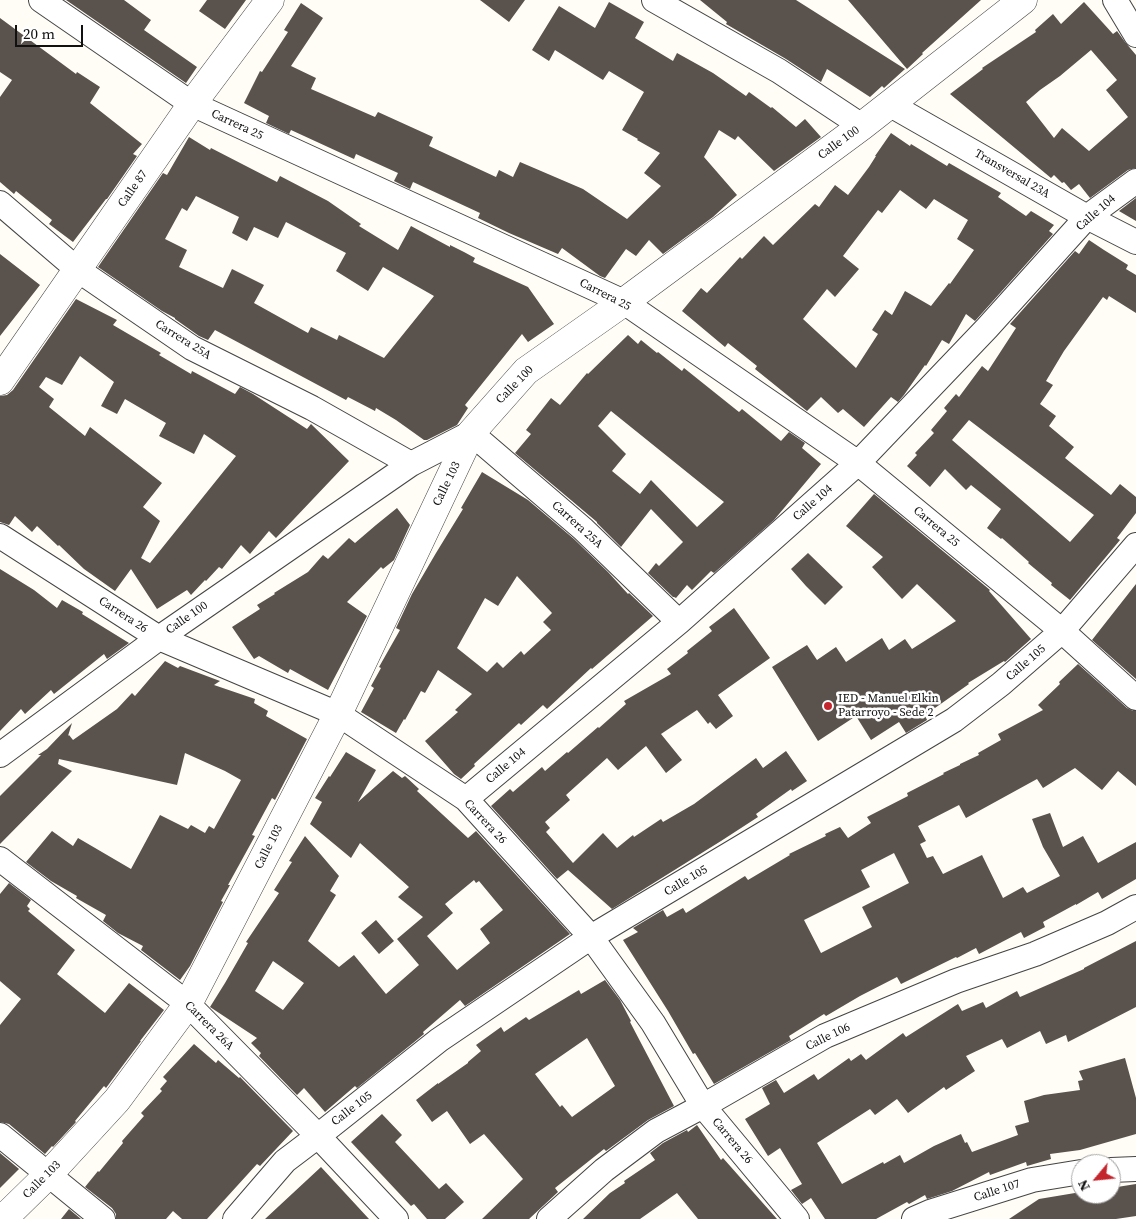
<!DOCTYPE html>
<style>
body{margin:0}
#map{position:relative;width:1136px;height:1219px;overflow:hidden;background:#fffdf5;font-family:"Source Serif 4",serif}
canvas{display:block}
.north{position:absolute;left:1071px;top:1154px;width:50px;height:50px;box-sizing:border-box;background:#fff;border:1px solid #a0a0a0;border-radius:50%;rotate:242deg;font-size:14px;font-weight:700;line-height:20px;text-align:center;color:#111}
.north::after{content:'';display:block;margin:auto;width:18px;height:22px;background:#c4262e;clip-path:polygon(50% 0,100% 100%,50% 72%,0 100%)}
.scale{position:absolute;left:15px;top:25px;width:68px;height:22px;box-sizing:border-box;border:2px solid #111;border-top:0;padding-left:6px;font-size:15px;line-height:18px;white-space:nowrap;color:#111;-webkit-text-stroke:4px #fff;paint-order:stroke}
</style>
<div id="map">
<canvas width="1136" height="1219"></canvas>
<div class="north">N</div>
<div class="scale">20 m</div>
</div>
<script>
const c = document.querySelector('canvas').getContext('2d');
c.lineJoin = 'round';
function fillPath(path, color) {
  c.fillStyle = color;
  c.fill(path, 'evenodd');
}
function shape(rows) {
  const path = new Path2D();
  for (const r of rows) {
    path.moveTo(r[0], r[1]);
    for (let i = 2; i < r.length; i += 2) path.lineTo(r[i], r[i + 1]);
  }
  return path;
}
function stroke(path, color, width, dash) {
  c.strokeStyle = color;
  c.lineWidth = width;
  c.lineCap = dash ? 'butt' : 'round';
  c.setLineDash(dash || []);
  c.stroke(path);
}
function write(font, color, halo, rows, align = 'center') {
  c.font = font + ' "Source Serif 4",serif';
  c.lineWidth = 5;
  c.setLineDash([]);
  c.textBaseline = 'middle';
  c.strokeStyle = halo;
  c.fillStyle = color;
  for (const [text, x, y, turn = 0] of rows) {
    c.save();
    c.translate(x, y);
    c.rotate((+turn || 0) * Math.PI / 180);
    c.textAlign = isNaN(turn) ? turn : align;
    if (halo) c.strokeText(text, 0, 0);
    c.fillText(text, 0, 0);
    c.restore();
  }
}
const building = shape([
 [66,0,124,0,151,20,144,30,197,67,186,83],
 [207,0,246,0,225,29,199,11],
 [480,0,525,0,509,22],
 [700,0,796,0,905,69,884,88,882,86,870,97,827,69,821,82,786,59,726,24,727,22],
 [848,0,981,0,922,53,923,54,907,69],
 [609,2,644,22,635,38,673,61,677,53,713,73,746,96,749,92,771,108,772,107,796,127,805,119,821,137,774,171,738,136,735,140,719,130,704,157,737,195,713,217,663,254,649,240,636,256,626,249,605,278,600,276,562,248,558,254,509,233,478,218,480,213,413,182,410,189,394,181,398,173,356,154,354,159,291,130,289,134,266,123,269,116,244,103,260,71,262,72,288,32,284,30,301,3,323,18,291,66,316,78,311,89,375,117,378,112,433,137,429,146,496,177,499,170,513,177,520,162,583,189,627,219,661,186,644,173,660,153,637,140,638,139,622,130,644,92,609,71,603,80,555,50,549,61,532,50,559,6,595,28],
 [1084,2,1113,34,1117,31,1125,42,1136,55,1136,168,1128,170,1090,198,1079,184,1071,190,1064,182,1062,183,1054,175,1051,178,950,94,983,69,982,68,1036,32,1035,30,1053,14,1061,24],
 [1091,50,1117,80,1106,90,1128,117,1089,151,1062,128,1054,138,1026,102,1040,90,1060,76],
 [0,18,76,74,77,72,100,87,90,103,142,144,133,154,137,156,107,199,106,199,73,242,49,224,52,220,16,191,14,194,0,182,0,97,12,80,0,72],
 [891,133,910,146,911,144,947,166,949,163,1001,193,998,197,1026,216,1031,211,1054,225,1049,231,1053,234,975,321,966,314,949,344,942,340,926,366,925,365,904,395,898,402,891,397,864,427,843,409,838,413,821,397,807,411,755,369,757,366,728,343,725,347,682,311,701,288,707,293,740,257,742,259,764,236,773,245,815,204,819,207,835,185,848,195,869,167,876,156,875,156],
 [900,190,926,209,934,199,968,220,957,239,974,250,950,284,949,283,931,306,905,291,892,315,885,310,872,330,878,334,856,368,803,319,827,289,835,297,859,269,843,256,878,210,882,213],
 [189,137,210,150,211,148,277,182,280,176,328,201,361,224,359,226,398,250,411,226,450,247,450,245,464,252,475,258,473,262,528,287,554,324,528,342,522,334,465,405,468,408,457,425,427,440,424,440,396,420,376,408,375,411,348,397,346,400,215,330,208,340,199,336,175,319,175,318,162,311,98,267,163,173,167,175],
 [196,196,239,217,232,233,247,241,254,227,278,238,286,222,346,253,336,271,368,291,383,267,434,296,384,358,339,335,337,340,311,327,308,333,254,303,264,285,232,269,223,288,179,267,187,250,165,239,182,208,187,211],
 [1136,198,1136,221,1119,211],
 [1089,240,1104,250,1128,265,1126,269,1136,275,1136,313,1109,296,1107,300,1103,297,1064,351,1046,381,1053,385,1040,404,1056,416,1049,426,1074,447,1065,458,1111,495,1120,484,1136,497,1136,513,1117,538,1120,540,1070,600,1051,585,1052,583,1028,563,1029,562,1002,538,1001,539,987,528,1001,509,971,485,966,490,945,469,930,487,907,466,917,455,915,453,934,433,931,430,947,411,944,408,956,394,959,397,982,366,988,371,1016,328,1010,324,1075,251,1079,254],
 [969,420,1094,515,1070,542,952,440],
 [0,254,40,285,0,336],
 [76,299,117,320,113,325,161,353,159,355,191,374,192,371,235,394,240,387,253,394,307,429,311,424,349,461,276,538,269,531,250,554,241,545,222,569,219,567,206,581,205,580,191,595,187,590,157,609,131,569,115,591,84,569,59,545,58,546,37,526,32,532,15,516,9,525,0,522,0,396,7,395,13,390],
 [80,356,114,382,101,406,117,414,125,399,166,423,159,436,194,454,204,434,236,456,150,563,141,558,160,521,143,507,162,483,90,427,85,436,49,407,54,399,39,387,46,377,62,385],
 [628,335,638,344,641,340,657,353,658,352,682,371,684,368,739,412,742,409,781,441,789,432,805,443,802,448,821,464,774,520,714,573,711,571,692,590,687,585,676,598,674,597,673,597,648,573,656,563,659,566,683,542,651,509,621,547,597,523,597,522,515,453,531,434,526,430,551,398,560,405,587,373,588,374],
 [611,411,724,502,697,527,651,480,640,494,612,471,626,454,598,426],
 [482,472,528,500,574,539,608,572,628,594,629,593,653,616,592,669,591,668,547,709,543,705,521,725,519,723,474,764,475,766,461,779,454,774,425,741,458,712,455,710,472,694,438,670,425,693,421,691,405,720,404,719,396,733,361,712,374,688,371,686,381,668,379,667,400,630,396,628,412,594,436,553,463,509,461,508],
 [517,576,552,613,543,622,551,630,524,655,521,651,503,668,497,662,487,672,457,648,485,598,498,606],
 [874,494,990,590,989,591,1031,639,1005,662,1004,661,968,683,969,684,925,715,927,720,906,733,899,722,871,740,856,716,818,741,772,667,807,645,817,660,836,647,846,662,882,638,889,650,905,639,912,649,956,621,917,584,902,599,872,567,883,557,846,526],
 [397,508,410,525,394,560,383,569,381,567,347,602,367,616,328,690,290,669,288,673,259,656,254,659,232,627,260,609,257,605,275,594,274,593,308,572,323,555,328,559,349,538,355,543,376,525],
 [808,553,843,587,825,605,806,586,791,569],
 [0,569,34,590,57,608,62,600,83,612,82,614,129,643,107,659,104,654,54,694,51,690,25,714,21,709,0,731],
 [1136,584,1136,679,1092,640],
 [734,608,770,658,718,695,733,716,716,729,710,722,708,724,697,710,661,734,682,760,666,773,646,746,618,770,607,758,566,795,570,800,545,822,550,828,546,832,573,863,603,833,617,848,633,835,634,837,661,819,663,822,694,804,756,758,763,768,786,751,807,781,792,791,791,789,756,814,758,817,721,841,612,909,568,870,557,879,491,806,510,789,513,792,542,767,545,771,567,752,568,753,598,727,599,728,626,704,624,701,671,674,667,669,688,653,687,651,712,631,709,627],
 [165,661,178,668,180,666,220,681,214,685,255,699,254,703,268,711,266,716,307,739,275,800,272,798,252,835,255,836,228,885,230,885,221,901,223,902,190,966,180,980,141,950,143,946,118,933,103,921,106,915,76,898,77,896,51,881,26,862,52,831,73,846,78,838,131,869,160,815,188,829,191,825,205,833,209,826,214,829,241,780,225,771,185,753,177,785,59,759,58,764,72,771,0,844,0,796,41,755,38,755,47,749,72,723,68,736,69,735,73,740,117,709,132,693,135,696],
 [1078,664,1127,708,1133,711,1136,711,1136,786,1118,771,1102,790,1075,768,1043,788,1037,779,966,818,959,805,918,826,926,841,920,844,927,858,933,856,943,874,982,855,1003,898,1023,887,1027,893,1060,876,1043,847,1032,819,1050,813,1063,847,1083,836,1098,863,1136,842,1136,879,1102,899,1098,892,1076,905,1076,904,1043,922,1045,927,1024,938,1021,932,979,954,976,948,957,958,956,957,901,984,897,977,860,996,826,1016,824,1014,789,1036,791,1040,714,1084,695,1053,693,1054,668,1011,623,940,638,932,633,928,663,910,667,917,683,908,686,913,745,876,748,880,790,855,789,854,826,836,825,834,840,827,848,838,871,823,867,817,908,796,907,793,944,774,943,773,960,765,960,764,979,755,978,753,1001,740,998,734,1043,710,1038,705,1060,684,1059,682],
 [894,853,909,883,862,907,872,927,821,953,804,920,870,887,861,870],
 [346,752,376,770,358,802,393,771,402,778,405,776,419,789,417,791,468,838,476,831,570,934,465,1006,460,1000,423,1032,424,1034,413,1043,357,1088,355,1086,325,1112,304,1088,297,1095,259,1056,261,1053,251,1043,257,1038,210,1007,225,983,248,943,246,942,279,893,274,890,292,862,289,861,305,836,339,876,330,891,336,895,308,941,339,967,354,955,386,994,419,965,397,939,423,917,398,897,409,887,360,843,351,858,310,824,322,802,315,798,329,776,330,777],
 [474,880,476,883,479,881,503,910,480,929,490,943,457,970,427,936,453,913,445,904],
 [273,961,304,983,283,1010,255,991],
 [9,883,31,900,27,906,30,909,28,911,75,950,57,974,105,1013,129,983,164,1010,140,1041,141,1041,106,1088,104,1086,75,1121,76,1122,53,1147,52,1146,45,1154,9,1124,0,1122,0,1025,21,999,0,981,0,894],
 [376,920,394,941,379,954,361,933],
 [1136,941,1136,1007,1068,1042,1066,1035,1046,1044,1040,1031,1007,1048,1002,1039,966,1056,975,1071,946,1090,944,1087,908,1113,897,1099,875,1115,870,1109,817,1143,842,1184,883,1162,884,1164,900,1155,904,1163,934,1146,961,1134,965,1143,967,1142,972,1152,1018,1135,1015,1126,1029,1122,1024,1101,1044,1095,1080,1090,1078,1081,1083,1080,1079,1071,1125,1058,1136,1098,1136,1134,1080,1150,1050,1154,1051,1159,1027,1166,1026,1162,990,1175,989,1172,952,1191,927,1199,925,1195,909,1204,907,1202,876,1219,825,1219,811,1198,802,1204,791,1190,802,1184,780,1148,768,1156,745,1119,770,1104,762,1088,776,1080,784,1093,814,1074,818,1080,849,1058,851,1061,861,1054,866,1060,903,1033,906,1037,958,1004,962,1011,983,1002,986,1008,1017,991,1020,997,1084,969,1084,968],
 [605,980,620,1000,631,1021,630,1022,674,1106,648,1120,606,1151,604,1149,555,1188,558,1192,529,1219,482,1219,523,1179,484,1134,470,1144,447,1111,432,1122,416,1100,438,1083,438,1084,468,1063,468,1062,481,1051,476,1045,501,1027,504,1032,526,1017,529,1020,579,990,581,994],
 [587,1038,615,1086,572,1117,562,1105,560,1107,535,1074],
 [194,1044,216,1063,218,1060,239,1078,240,1077,293,1131,260,1166,257,1164,207,1219,182,1219,173,1211,166,1219,116,1219,116,1214,112,1208,85,1187,98,1171,99,1172,123,1143,122,1141,144,1116,141,1113,162,1091,160,1089,167,1081,163,1077],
 [382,1114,402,1135,395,1142,439,1189,446,1183,464,1202,445,1219,427,1219,414,1204,411,1206,351,1142],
 [697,1125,721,1160,723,1158,777,1219,698,1219,677,1193,640,1219,583,1219,610,1193,625,1183,624,1181,655,1160,650,1153,663,1143,687,1130,688,1132],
 [0,1153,19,1169,0,1188],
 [321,1167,369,1219,265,1219],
 [1136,1184,1136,1216,1116,1219,1009,1219,1039,1199,1081,1192,1081,1194,1111,1194,1111,1188],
 [69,1209,81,1219,61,1219]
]);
const minor = shape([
 [41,0,192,104,624,302,858,463,1062,631,1136,698],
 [654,0,779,71,862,126],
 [1115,0,1136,35],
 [889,104,1087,217,1136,242],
 [0,203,78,270,192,348,312,408,411,464],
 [0,536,159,638,338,714,466,799,591,937,653,1023,703,1106,797,1219],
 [0,755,159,638,411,464,471,433,583,529,679,622],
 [466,799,679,622,858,463,987,328,1087,217,1136,181],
 [0,859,188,1004,318,1136,396,1219],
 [0,1135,103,1219],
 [1111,1170,1136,1169],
 [235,1219,285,1161,318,1136,439,1040,591,937,954,720,1001,684,1062,631,1136,545],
 [549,1219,604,1170,656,1131,703,1106,825,1036,956,981,1035,954,1107,923,1136,907],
 [914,1219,930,1212,1032,1180,1081,1172]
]);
const tertiary = shape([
 [0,381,192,104,270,0],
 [3,1219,48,1175,117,1100,188,1004,338,714,471,433,526,371,624,302,862,126,1023,0]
]);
const markers = [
 [828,706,5,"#c4262e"]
];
const streetNames = [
 ["Carrera 25",237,125,25],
 ["Calle 100",839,143,-36],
 ["Transversal 23A",1012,174,30],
 ["Calle 87",133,189,-55],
 ["Calle 104",1096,213,-41],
 ["Carrera 25",605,295,27],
 ["Carrera 25A",183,340,32],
 ["Calle 100",515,385,-46],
 ["Calle 103",447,484,-64],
 ["Calle 104",813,503,-41],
 ["Carrera 25A",577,525,42],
 ["Carrera 25",936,527,40],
 ["Carrera 26",123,615,33],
 ["Calle 100",187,618,-35],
 ["Calle 105",1026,663,-41],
 ["Calle 104",506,766,-40],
 ["Carrera 26",485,822,47],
 ["Calle 103",269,847,-63],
 ["Calle 105",686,881,-31],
 ["Carrera 26A",209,1026,45],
 ["Calle 106",828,1037,-26],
 ["Calle 105",352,1109,-38],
 ["Carrera 26",732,1141,50],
 ["Calle 103",42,1180,-45],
 ["Calle 107",997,1191,-18]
];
const poiNames = [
 ["IED - Manuel Elkin",838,699],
 ["Patarroyo - Sede 2",838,713]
];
fillPath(building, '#5a524d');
stroke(minor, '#444', 26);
stroke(tertiary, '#444', 29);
stroke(minor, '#fff', 24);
stroke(tertiary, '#fff', 28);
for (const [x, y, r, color] of markers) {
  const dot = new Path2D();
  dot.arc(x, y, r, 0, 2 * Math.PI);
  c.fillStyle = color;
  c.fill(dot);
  stroke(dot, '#fff', 2);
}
write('12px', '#111', '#fff', streetNames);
write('12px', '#111', '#fff', poiNames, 'left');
</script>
